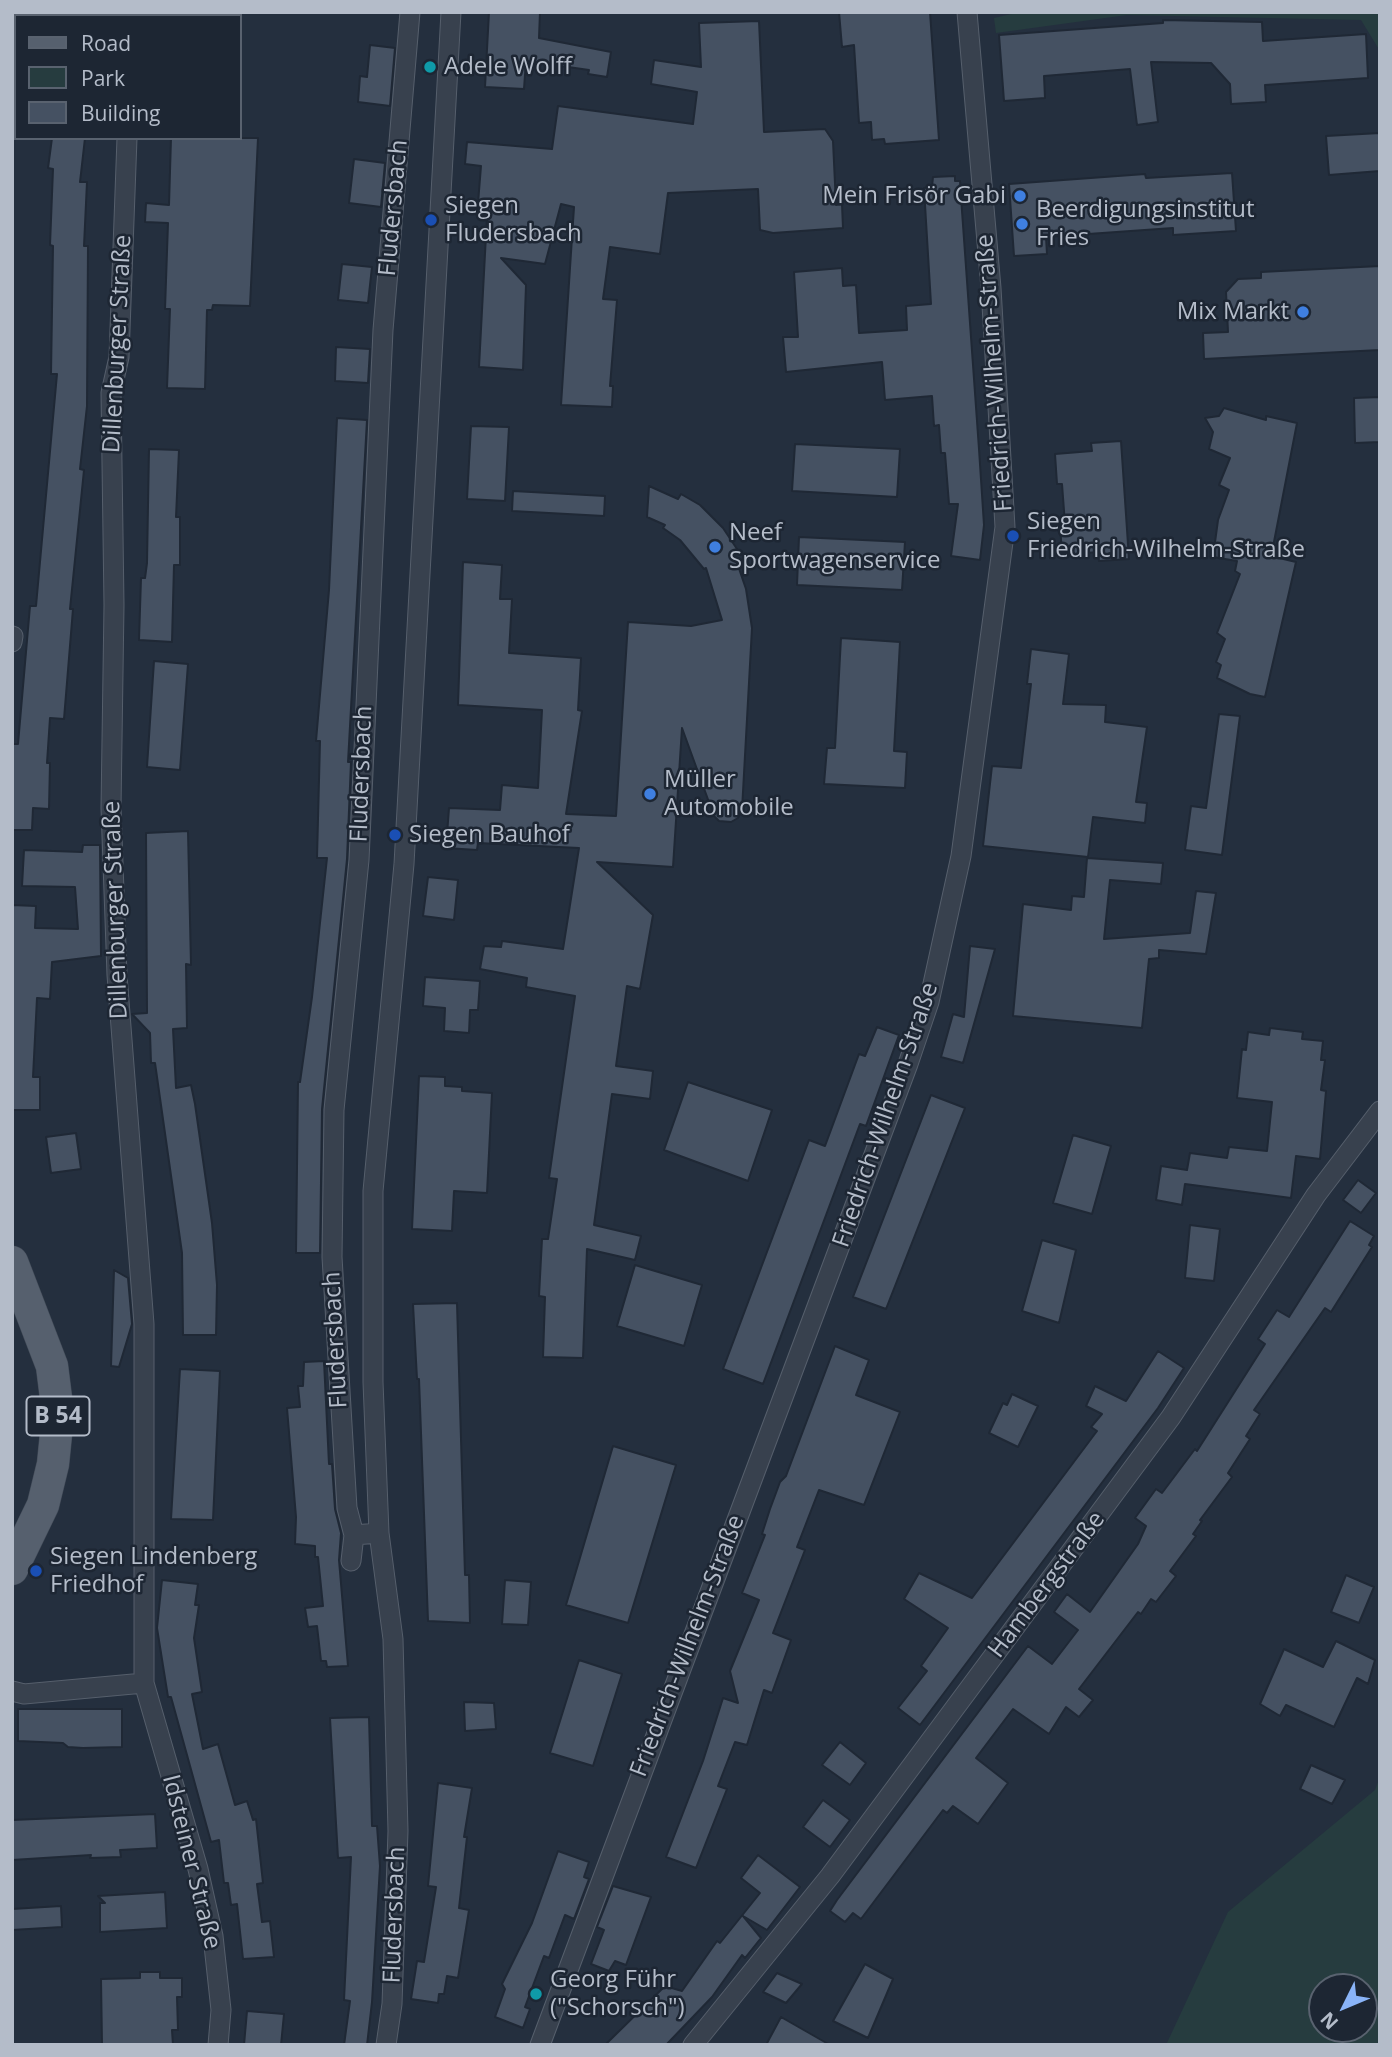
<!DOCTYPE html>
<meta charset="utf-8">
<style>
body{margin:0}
#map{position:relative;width:1392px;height:2057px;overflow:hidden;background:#242f3e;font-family:"Open Sans",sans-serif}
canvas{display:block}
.frame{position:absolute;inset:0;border:14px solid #b4bcc9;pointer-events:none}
.legend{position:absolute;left:14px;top:14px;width:228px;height:126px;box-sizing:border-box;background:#1d2633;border:2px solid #59626f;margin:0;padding:9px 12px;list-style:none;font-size:21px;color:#b4bcc9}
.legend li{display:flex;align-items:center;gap:14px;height:35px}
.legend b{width:35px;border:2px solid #59626f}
.north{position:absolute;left:1308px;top:1973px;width:70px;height:70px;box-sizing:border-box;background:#1d2633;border:2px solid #59626f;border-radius:50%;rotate:227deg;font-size:19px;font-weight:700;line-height:28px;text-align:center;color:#b4bcc9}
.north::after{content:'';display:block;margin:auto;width:24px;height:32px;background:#8ab4f8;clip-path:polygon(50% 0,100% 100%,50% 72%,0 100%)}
</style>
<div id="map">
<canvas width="1392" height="2057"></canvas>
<div class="frame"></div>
<ul class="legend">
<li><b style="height:9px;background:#56606e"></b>Road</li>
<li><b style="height:19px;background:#263c3f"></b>Park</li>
<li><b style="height:19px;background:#455162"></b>Building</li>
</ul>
<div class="north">N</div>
</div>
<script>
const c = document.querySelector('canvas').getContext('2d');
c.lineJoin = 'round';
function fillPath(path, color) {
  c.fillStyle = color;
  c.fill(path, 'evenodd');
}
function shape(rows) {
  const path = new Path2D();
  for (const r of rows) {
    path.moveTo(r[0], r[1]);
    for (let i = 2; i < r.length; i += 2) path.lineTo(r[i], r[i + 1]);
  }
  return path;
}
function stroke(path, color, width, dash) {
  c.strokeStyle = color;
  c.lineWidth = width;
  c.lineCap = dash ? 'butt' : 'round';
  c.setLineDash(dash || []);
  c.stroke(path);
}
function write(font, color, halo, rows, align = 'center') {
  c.font = font + ' "Open Sans",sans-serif';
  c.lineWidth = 5;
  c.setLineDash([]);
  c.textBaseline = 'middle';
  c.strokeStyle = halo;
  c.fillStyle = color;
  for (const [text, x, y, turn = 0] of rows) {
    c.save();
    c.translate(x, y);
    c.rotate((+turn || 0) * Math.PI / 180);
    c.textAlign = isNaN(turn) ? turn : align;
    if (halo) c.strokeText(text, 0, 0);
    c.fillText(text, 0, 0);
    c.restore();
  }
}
const green = shape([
 [1020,12,1380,12,1380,51,1361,20,1127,15,996,33,994,18],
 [1380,1777,1380,2045,1166,2045,1228,1912,1375,1790],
 [1322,1987,1364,1987,1364,2029,1322,2029]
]);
const building = shape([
 [489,12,540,12,539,38,611,52,607,77,588,74,589,70,526,61,524,89,485,87,489,12],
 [839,12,930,12,939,140,885,144,884,139,872,140,871,122,859,123,854,45,842,47,839,12],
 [1163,20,1262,22,1263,41,1366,34,1368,78,1265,85,1266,102,1231,104,1230,84,1211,63,1151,62,1158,122,1137,125,1130,69,1044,76,1045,98,1004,101,999,35,1163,23,1163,20],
 [759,21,764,132,825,129,833,141,836,205,842,204,843,228,773,233,760,230,758,189,668,193,660,254,610,247,603,299,617,300,610,386,613,386,612,407,561,405,574,207,561,204,545,264,501,258,526,285,523,370,479,367,487,216,477,216,481,166,465,164,467,142,552,149,558,106,693,124,697,92,651,84,654,60,701,67,699,23,759,21],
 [370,45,395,48,390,106,358,102,360,76,367,77,370,45],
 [1380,133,1380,171,1329,175,1326,136,1380,133],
 [52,138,85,138,80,182,87,182,84,246,88,246,87,406,80,469,84,470,70,609,73,609,64,719,50,718,47,763,50,763,49,809,33,808,32,830,12,830,12,744,18,744,30,606,36,606,57,374,51,374,53,246,50,245,53,169,48,168,52,138],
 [171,138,258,138,250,306,213,305,212,310,207,310,205,389,167,388,170,309,165,309,168,223,145,222,146,203,169,205,171,138],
 [354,159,385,163,381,207,349,203,354,159],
 [1232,173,1236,231,1173,235,1173,228,1046,237,1047,254,1014,256,1009,184,1145,174,1146,178,1232,173],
 [955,176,955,181,960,181,961,197,979,449,984,525,980,560,951,556,958,504,949,504,945,453,941,453,939,425,934,426,932,396,885,400,882,362,786,372,783,337,798,337,794,272,842,268,843,286,856,285,859,333,907,330,906,306,931,304,924,188,932,187,933,177,955,176],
 [342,264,372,267,368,303,338,300,342,264],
 [1380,266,1380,350,1204,359,1203,333,1228,332,1226,292,1238,279,1261,278,1261,272,1380,266],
 [336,347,370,349,368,383,335,381,336,347],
 [1380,397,1380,442,1355,443,1354,398,1380,397],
 [1224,408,1266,420,1266,416,1297,423,1273,547,1278,548,1275,557,1296,562,1265,697,1250,694,1217,678,1221,665,1216,662,1225,639,1217,633,1240,574,1235,571,1237,561,1213,557,1218,520,1229,490,1219,485,1230,458,1209,449,1213,432,1205,418,1219,416,1224,408],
 [337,418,367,420,348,762,351,762,347,859,322,1109,320,1253,296,1253,298,1082,300,1082,312,997,327,858,317,858,320,741,316,741,329,590,337,418],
 [471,426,509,427,505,501,467,499,471,426],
 [1121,441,1129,559,1099,561,1098,552,1062,555,1060,524,1065,524,1062,484,1057,484,1055,454,1092,451,1091,443,1121,441],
 [795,444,900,449,897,497,792,491,795,444],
 [149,449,179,450,176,517,180,517,180,565,174,565,172,642,139,640,141,578,145,578,147,563,149,449],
 [649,486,678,499,681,494,700,505,723,528,739,552,734,554,746,589,752,628,742,810,738,818,731,822,719,821,714,816,682,728,673,867,597,862,653,915,640,989,627,986,616,1066,653,1071,650,1099,612,1094,594,1225,641,1236,635,1260,587,1249,583,1358,543,1357,545,1297,539,1296,542,1239,548,1239,557,1179,549,1178,575,996,526,987,527,978,480,969,484,946,501,947,502,941,563,949,579,848,478,843,477,850,446,848,449,808,500,810,502,785,538,788,542,710,458,705,463,562,502,565,500,599,512,599,509,653,581,658,578,710,582,711,566,814,616,816,628,622,691,626,722,620,706,568,704,569,680,540,663,528,665,525,647,517,649,486],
 [513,491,605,496,604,516,512,511,513,491],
 [799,537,905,542,902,590,797,585,799,537],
 [841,638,900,642,894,751,907,752,905,788,824,784,827,748,835,748,841,638],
 [1031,649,1069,654,1063,704,1106,705,1105,722,1147,727,1136,802,1147,803,1145,823,1093,817,1088,857,983,846,992,766,1021,768,1031,684,1027,684,1031,649],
 [154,661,188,664,180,770,147,767,154,661],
 [1219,714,1240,716,1222,855,1185,850,1191,806,1206,808,1219,714],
 [188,831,191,965,186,964,187,1028,173,1029,176,1088,191,1085,195,1104,212,1223,217,1285,216,1335,183,1335,182,1253,155,1063,151,1063,150,1033,132,1014,147,1013,146,833,188,831],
 [83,845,100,845,101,956,52,962,50,999,37,998,33,1077,40,1077,40,1110,12,1110,12,905,36,906,35,928,78,929,75,887,22,886,24,850,82,852,83,845],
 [1087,858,1163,863,1161,884,1110,880,1104,939,1190,933,1196,891,1216,893,1206,954,1159,950,1159,958,1149,959,1142,1028,1013,1016,1023,904,1071,910,1072,896,1084,897,1087,858],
 [428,877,458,880,454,920,423,916,428,877],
 [970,946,995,949,963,1063,941,1057,953,1014,964,1017,970,946],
 [425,977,480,981,478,1010,470,1010,469,1033,444,1031,445,1008,423,1006,425,977],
 [877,1027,899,1035,866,1126,860,1124,763,1384,723,1369,809,1140,825,1146,859,1054,865,1056,877,1027],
 [1270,1028,1303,1032,1302,1039,1323,1041,1321,1060,1325,1060,1321,1090,1326,1091,1320,1159,1296,1156,1291,1198,1185,1184,1182,1205,1156,1200,1161,1166,1187,1170,1190,1153,1227,1158,1229,1147,1267,1151,1272,1102,1237,1098,1242,1049,1246,1050,1248,1032,1269,1035,1270,1028],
 [419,1076,445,1077,445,1086,462,1087,462,1091,492,1093,487,1193,454,1191,452,1231,412,1229,419,1076],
 [688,1082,772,1110,748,1181,664,1150,688,1082],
 [931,1095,965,1108,886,1309,853,1297,931,1095],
 [76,1133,81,1169,51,1173,46,1137,76,1133],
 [1073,1135,1111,1146,1092,1214,1053,1203,1073,1135],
 [1358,1180,1376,1193,1361,1213,1343,1200,1358,1180],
 [1350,1221,1374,1236,1369,1245,1372,1247,1331,1312,1325,1308,1254,1410,1260,1414,1246,1436,1250,1439,1228,1473,1232,1477,1200,1520,1202,1521,1193,1534,1196,1536,1170,1571,1176,1576,1156,1602,1151,1599,1141,1614,1138,1612,1079,1689,1093,1700,1079,1717,1066,1707,1049,1734,1013,1709,976,1758,1008,1783,978,1824,953,1806,947,1813,943,1810,861,1919,853,1913,845,1922,830,1911,837,1900,1028,1646,1052,1664,1078,1630,1054,1612,1067,1594,1090,1612,1138,1544,1146,1526,1135,1518,1156,1489,1162,1493,1195,1449,1197,1451,1265,1344,1258,1339,1277,1310,1289,1317,1350,1221],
 [1190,1225,1220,1229,1214,1281,1185,1278,1190,1225],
 [1042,1240,1076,1250,1059,1323,1022,1311,1042,1240],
 [635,1265,702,1285,684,1346,617,1326,635,1265],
 [114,1270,128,1278,132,1324,119,1367,111,1366,114,1270],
 [457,1303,465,1575,469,1575,470,1623,428,1621,419,1379,417,1379,413,1304,457,1303],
 [835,1346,869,1360,856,1395,900,1412,864,1505,819,1490,797,1547,805,1550,773,1633,791,1640,772,1693,764,1690,747,1745,735,1742,718,1786,727,1789,696,1868,666,1857,703,1761,723,1698,738,1703,730,1671,759,1600,742,1593,765,1535,762,1534,770,1509,780,1482,786,1476,835,1346],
 [1158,1351,1184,1368,1158,1408,920,1725,898,1708,927,1671,921,1666,948,1628,904,1599,919,1573,972,1598,1097,1431,1091,1427,1102,1414,1086,1406,1095,1386,1126,1401,1158,1351],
 [324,1361,329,1464,332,1464,335,1509,341,1533,339,1560,348,1666,327,1667,326,1661,321,1661,317,1626,308,1627,305,1608,323,1606,318,1557,315,1557,315,1546,295,1544,296,1517,287,1408,300,1407,298,1386,303,1386,304,1362,324,1361],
 [180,1369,220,1371,213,1520,171,1519,180,1369],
 [1012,1394,1038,1406,1018,1447,989,1433,1003,1403,1007,1405,1012,1394],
 [613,1446,676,1465,628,1623,566,1605,613,1446],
 [1346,1575,1374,1587,1359,1623,1331,1612,1346,1575],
 [162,1580,198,1584,195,1605,199,1605,194,1638,202,1692,192,1694,203,1749,218,1744,235,1805,247,1801,253,1820,256,1819,263,1883,257,1884,262,1922,270,1921,274,1957,243,1959,237,1904,231,1905,228,1883,224,1883,219,1840,211,1842,171,1697,168,1697,157,1628,162,1580],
 [505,1580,531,1582,528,1625,502,1624,505,1580],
 [1336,1641,1375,1660,1368,1684,1357,1678,1334,1727,1286,1705,1280,1716,1260,1704,1284,1649,1323,1667,1336,1641],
 [579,1660,622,1674,593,1766,550,1753,579,1660],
 [464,1702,494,1703,496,1729,465,1731,464,1702],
 [18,1709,122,1709,122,1747,83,1748,68,1747,63,1743,18,1741,18,1709],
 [369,1717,372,1826,377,1826,380,1866,372,2002,367,2045,344,2045,350,2001,344,2000,351,1857,338,1858,330,1718,369,1717],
 [840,1742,866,1763,850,1785,822,1765,840,1742],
 [1311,1765,1345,1780,1332,1804,1300,1789,1311,1765],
 [438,1783,472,1788,464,1837,467,1837,459,1908,469,1910,458,1978,447,1976,444,1994,439,1994,438,2003,411,1999,417,1961,424,1962,436,1887,428,1886,438,1783],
 [823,1800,850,1820,830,1847,803,1827,823,1800],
 [155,1814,157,1848,120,1850,121,1857,90,1858,91,1855,12,1860,12,1820,155,1814],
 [558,1851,589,1862,584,1877,589,1879,574,1919,565,1915,549,1958,544,1956,525,2007,530,2009,523,2028,495,2017,505,1989,502,1984,532,1923,558,1851],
 [758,1855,800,1887,767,1930,743,1916,761,1938,745,1958,742,1955,712,1997,666,2045,605,2045,665,1986,682,1991,717,1941,720,1943,760,1893,741,1878,758,1855],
 [613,1886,651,1897,626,1965,615,1961,609,1971,591,1964,604,1930,597,1927,613,1886],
 [165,1892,167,1928,100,1932,100,1903,105,1903,98,1896,165,1892],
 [61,1906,62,1927,12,1930,12,1909,61,1906],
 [865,1964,893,1979,868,2038,833,2021,865,1964],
 [140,1972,160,1972,160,1978,182,1978,182,1997,177,1997,178,2030,172,2030,173,2045,102,2045,101,1979,140,1978,140,1972],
 [777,1973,802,1984,786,2003,763,1992,777,1973],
 [247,2011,284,2014,281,2045,244,2045,247,2011],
 [781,2017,830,2045,766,2045,781,2017]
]);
const street = shape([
 [127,138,119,357,111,393,114,605,111,808,117,975,144,1324,144,1683,198,1869,213,1936,221,2010,218,2045],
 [12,642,13,636],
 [379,1533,354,1535,347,1508,332,1257,334,1110,359,860,383,330,410,12],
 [351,1561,354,1535],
 [12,1691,24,1694,144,1683],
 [386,2045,392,2004,398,1831,393,1639,379,1533,373,1382,373,1191,404,864,451,12],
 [540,2045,908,1064,929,1002,961,856,1005,527,991,288,967,12],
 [693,2045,830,1876,1171,1417,1316,1195,1380,1111]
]);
const primary = shape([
 [12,1262,52,1366,58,1414,53,1464,43,1505,12,1569]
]);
const markers = [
 [430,67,7,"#0f9aa8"],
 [1020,196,7,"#3f7fe0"],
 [431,220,7,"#1a4fb4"],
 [1022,224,7,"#3f7fe0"],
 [1303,312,7,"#3f7fe0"],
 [1013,536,7,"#1a4fb4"],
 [715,547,7,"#3f7fe0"],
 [650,794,7,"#3f7fe0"],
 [395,835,7,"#1a4fb4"],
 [36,1571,7,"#1a4fb4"],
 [536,1994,7,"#0f9aa8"]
];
const shields = [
 [58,1416,63]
];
const shieldNames = [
 ["B 54",58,1416]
];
const poiNames = [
 ["Adele Wolff",444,67],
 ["Mein Frisör Gabi",1006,196,"right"],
 ["Siegen",445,206],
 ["Fludersbach",445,234],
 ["Beerdigungsinstitut",1036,210],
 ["Fries",1036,238],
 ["Mix Markt",1289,312,"right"],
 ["Siegen",1027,522],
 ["Friedrich-Wilhelm-Straße",1027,550],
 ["Neef",729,533],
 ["Sportwagenservice",729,561],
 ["Müller",664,780],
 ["Automobile",664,808],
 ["Siegen Bauhof",409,835],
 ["Siegen Lindenberg",50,1557],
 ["Friedhof",50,1585],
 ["Georg Führ",550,1980],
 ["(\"Schorsch\")",550,2008]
];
const streetNames = [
 ["Fludersbach",394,208,-85],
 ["Dillenburger Straße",118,344,-87],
 ["Friedrich-Wilhelm-Straße",995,373,-94],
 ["Fludersbach",362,774,-88],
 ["Dillenburger Straße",116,910,-92],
 ["Friedrich-Wilhelm-Straße",886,1115,-71],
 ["Fludersbach",336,1340,-93],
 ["Hambergstraße",1047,1585,-53],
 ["Friedrich-Wilhelm-Straße",688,1646,-69],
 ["Idsteiner Straße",191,1862,76],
 ["Fludersbach",395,1915,-88]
];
fillPath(green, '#263c3f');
fillPath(building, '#455162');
stroke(building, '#1f2835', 2);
stroke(street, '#565f6c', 21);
stroke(primary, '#414a57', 33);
stroke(street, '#38414e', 19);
stroke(primary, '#56606e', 32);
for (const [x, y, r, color] of markers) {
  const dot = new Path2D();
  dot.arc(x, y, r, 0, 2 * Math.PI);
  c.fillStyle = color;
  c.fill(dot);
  stroke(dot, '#1d2633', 2.5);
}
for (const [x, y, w] of shields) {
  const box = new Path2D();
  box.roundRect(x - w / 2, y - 19.5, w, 39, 5);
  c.fillStyle = '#1d2633';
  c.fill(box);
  stroke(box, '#b4bcc9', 2);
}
write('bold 23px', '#b4bcc9', null, shieldNames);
write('24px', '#b4bcc9', '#1d2633', poiNames, 'left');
write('24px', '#b4bcc9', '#1d2633', streetNames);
</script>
